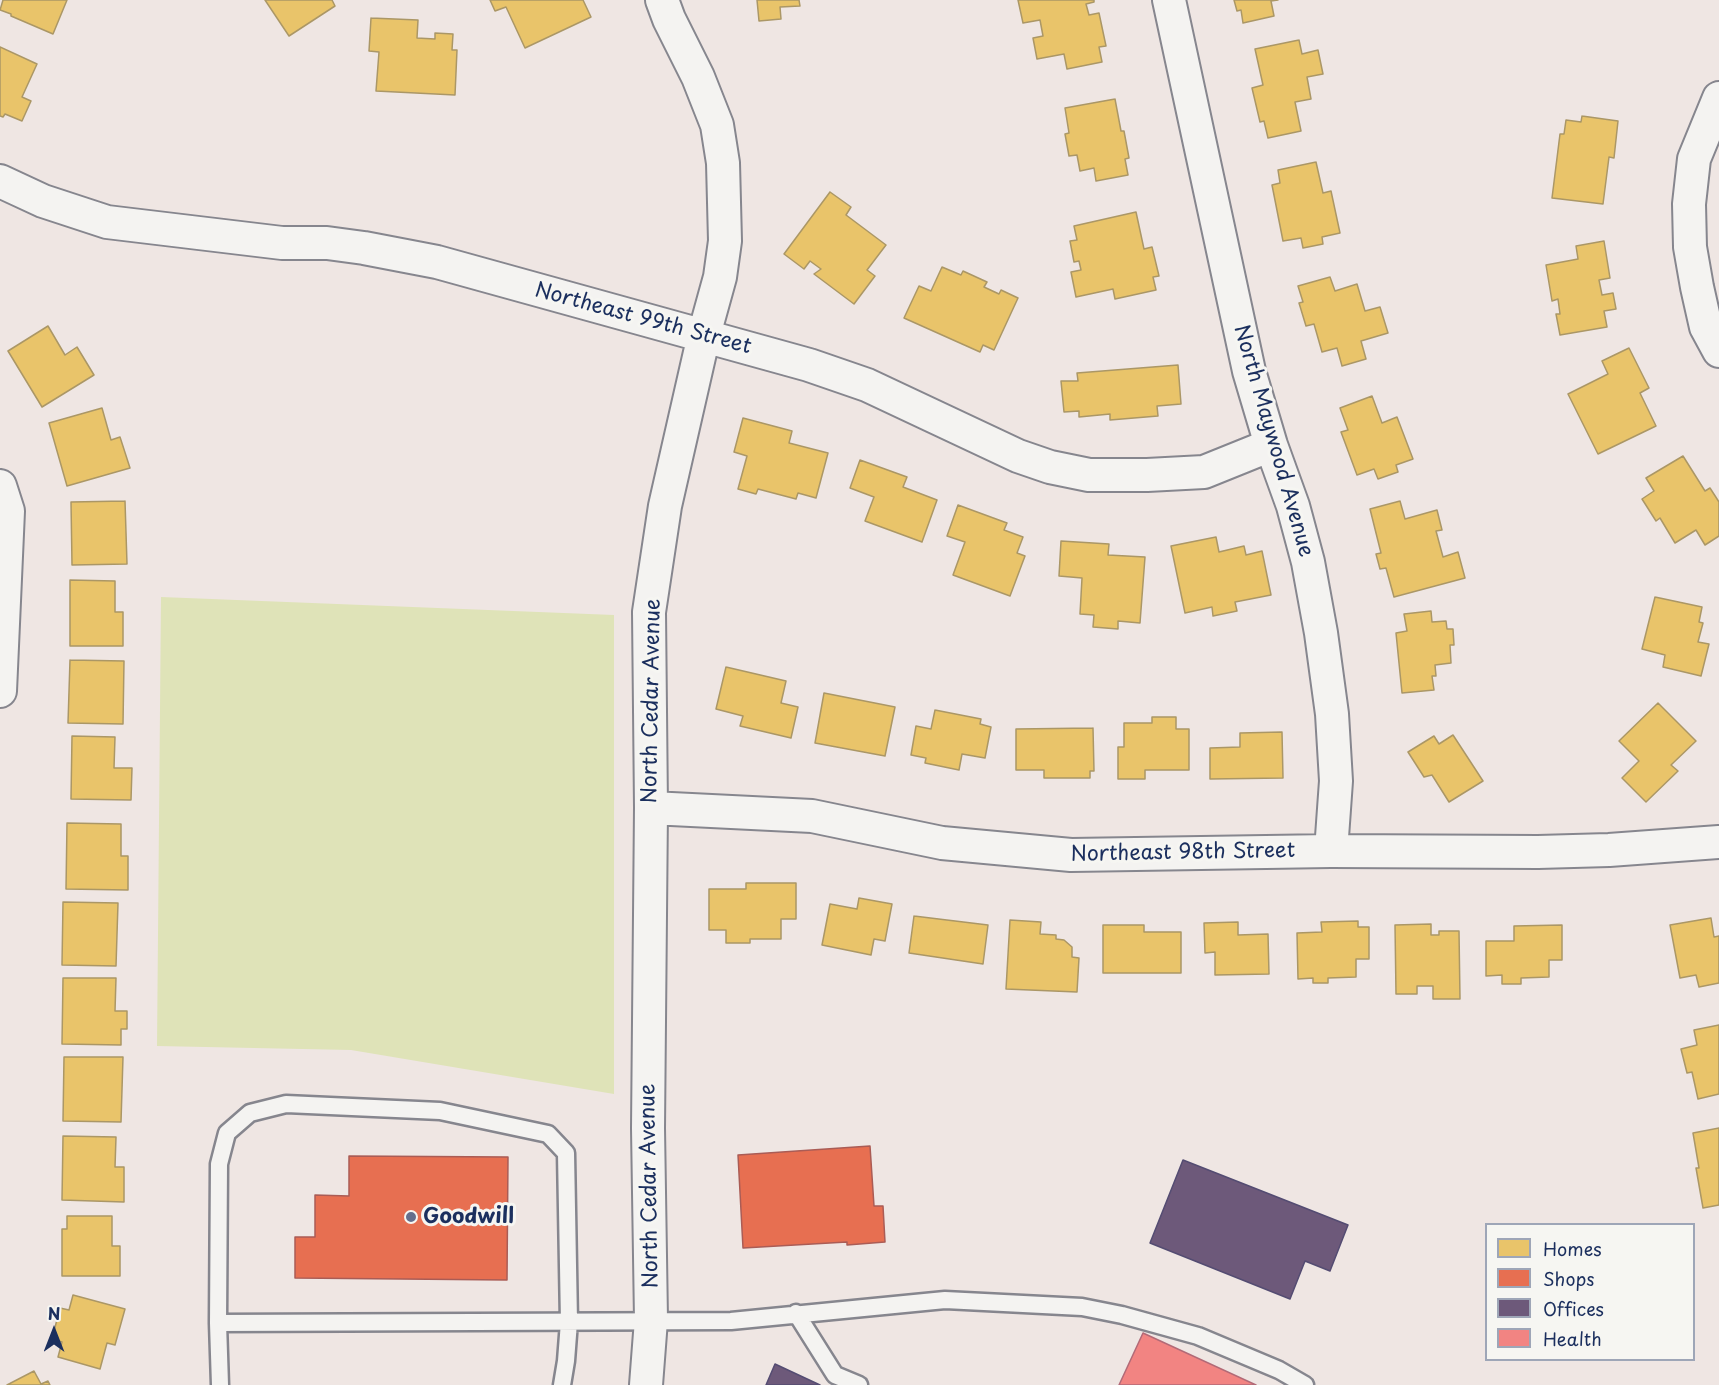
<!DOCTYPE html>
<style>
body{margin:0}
#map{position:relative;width:1719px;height:1385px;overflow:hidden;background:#efe6e3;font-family:"Playpen Sans",sans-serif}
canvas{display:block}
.legend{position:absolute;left:1485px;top:1223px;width:210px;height:138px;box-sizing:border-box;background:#f6f6f2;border:2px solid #9ea6b7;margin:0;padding:8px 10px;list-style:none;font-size:18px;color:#1b2f5e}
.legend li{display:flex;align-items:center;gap:12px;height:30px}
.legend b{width:30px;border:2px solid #9ea6b7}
.north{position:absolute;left:24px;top:1301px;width:60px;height:60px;-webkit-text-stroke:4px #f6f6f2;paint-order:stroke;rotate:0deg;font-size:16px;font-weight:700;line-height:24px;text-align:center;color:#1b2f5e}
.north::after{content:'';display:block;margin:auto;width:21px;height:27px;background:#1b2f5e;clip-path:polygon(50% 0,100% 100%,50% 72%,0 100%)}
</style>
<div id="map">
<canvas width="1719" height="1385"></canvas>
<ul class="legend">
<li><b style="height:16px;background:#e9c46a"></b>Homes</li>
<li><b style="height:16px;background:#e76f51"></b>Shops</li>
<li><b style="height:16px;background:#6d597a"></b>Offices</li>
<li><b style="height:16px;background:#f28482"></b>Health</li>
</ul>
<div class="north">N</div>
</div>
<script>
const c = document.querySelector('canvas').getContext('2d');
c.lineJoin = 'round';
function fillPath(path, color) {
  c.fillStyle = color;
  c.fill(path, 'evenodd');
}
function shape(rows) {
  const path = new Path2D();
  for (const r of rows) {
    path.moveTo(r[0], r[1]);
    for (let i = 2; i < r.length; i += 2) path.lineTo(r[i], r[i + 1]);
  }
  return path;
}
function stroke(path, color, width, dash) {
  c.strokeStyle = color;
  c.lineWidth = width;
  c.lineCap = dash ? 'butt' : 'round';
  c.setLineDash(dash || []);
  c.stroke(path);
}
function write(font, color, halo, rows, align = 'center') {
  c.font = font + ' "Playpen Sans",sans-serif';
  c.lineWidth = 6;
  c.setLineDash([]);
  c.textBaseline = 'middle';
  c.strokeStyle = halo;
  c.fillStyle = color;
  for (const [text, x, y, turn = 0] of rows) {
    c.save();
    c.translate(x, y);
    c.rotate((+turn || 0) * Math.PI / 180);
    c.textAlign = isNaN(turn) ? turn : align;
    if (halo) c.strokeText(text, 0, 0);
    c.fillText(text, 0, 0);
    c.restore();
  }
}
const green = shape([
 [161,597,614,615,614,1094,351,1050,157,1046]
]);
const homes = shape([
 [3,0,67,0,53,34,11,16,11,14,0,10,3,0],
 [265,0,332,0,335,6,289,36,265,0],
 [490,0,583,0,591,17,525,48,506,7,495,11,490,0],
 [757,0,799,0,800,6,780,7,781,19,759,21,757,0],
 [1018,0,1094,0,1094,2,1086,4,1089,15,1099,13,1106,46,1099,47,1102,62,1067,69,1064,54,1037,59,1033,38,1043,36,1040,20,1023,23,1018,0],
 [1234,0,1278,0,1271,1,1274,16,1243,23,1241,10,1237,11,1234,0],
 [371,18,418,20,417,38,435,39,435,33,453,34,452,50,457,50,455,95,376,91,379,52,369,51,371,18],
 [1299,40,1302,54,1318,50,1323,74,1307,77,1311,99,1295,102,1301,131,1268,138,1264,121,1260,122,1252,88,1263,85,1255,49,1299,40],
 [0,47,37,64,22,97,31,101,22,121,5,114,3,117,0,116,0,47],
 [1115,99,1121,131,1124,131,1129,158,1125,159,1128,175,1096,181,1094,168,1080,171,1077,155,1069,156,1065,134,1069,133,1065,108,1115,99],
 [1582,116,1618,121,1614,158,1609,157,1603,204,1552,198,1560,134,1564,134,1566,120,1581,122,1582,116],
 [1316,162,1323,193,1331,191,1340,233,1322,237,1323,244,1303,248,1301,238,1283,241,1272,185,1280,183,1278,170,1316,162],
 [830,192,851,207,846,215,886,245,867,270,875,276,854,304,814,274,821,269,810,261,804,269,784,254,830,192],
 [1136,212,1144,249,1152,247,1159,276,1153,277,1156,290,1115,299,1113,289,1076,297,1071,272,1081,270,1079,261,1074,262,1070,241,1077,240,1074,226,1136,212],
 [1604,241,1610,278,1599,280,1602,295,1613,293,1616,309,1604,311,1607,327,1560,335,1556,314,1560,314,1558,299,1552,301,1546,265,1578,259,1576,246,1604,241],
 [942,267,961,275,963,271,987,282,984,287,999,294,1001,290,1018,298,994,350,983,345,980,352,904,318,919,286,931,291,942,267],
 [1330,277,1335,291,1357,284,1365,311,1380,307,1388,333,1361,341,1366,359,1342,366,1337,348,1322,352,1314,324,1306,326,1299,303,1303,302,1298,286,1330,277],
 [48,326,65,355,77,347,94,375,42,407,8,351,48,326],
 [1629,348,1649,388,1640,393,1656,426,1598,454,1568,394,1608,374,1602,361,1629,348],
 [1178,365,1181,404,1157,406,1158,416,1110,420,1110,414,1079,417,1079,411,1064,412,1061,381,1078,381,1077,373,1178,365],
 [1372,396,1382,423,1397,417,1413,459,1396,465,1398,472,1378,479,1374,469,1357,475,1341,432,1348,430,1340,408,1372,396],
 [102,408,111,440,120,437,130,468,67,486,49,423,102,408],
 [743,418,792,431,789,443,828,453,816,498,798,493,796,499,758,489,756,494,738,489,747,456,734,452,743,418],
 [1683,456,1705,491,1710,488,1719,502,1719,536,1705,545,1696,530,1675,543,1660,518,1656,521,1642,499,1654,491,1646,478,1683,456],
 [860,460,907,477,903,487,937,500,922,542,865,521,874,497,850,488,860,460],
 [125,501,127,564,72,565,71,502,125,501],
 [1400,501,1405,519,1437,510,1442,530,1436,531,1443,557,1458,552,1465,578,1394,597,1386,568,1380,569,1376,554,1381,553,1370,509,1400,501],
 [958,505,1007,523,1004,530,1023,537,1017,553,1025,556,1010,596,953,575,965,542,947,536,958,505],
 [1216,537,1219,552,1244,546,1246,555,1262,551,1271,595,1235,602,1237,611,1213,616,1212,607,1185,613,1171,546,1216,537],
 [1061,541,1109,544,1108,555,1145,557,1140,623,1118,621,1118,629,1093,627,1094,615,1080,614,1082,578,1059,576,1061,541],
 [70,580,115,581,115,612,123,612,123,646,70,646,70,580],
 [1655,597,1702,607,1699,622,1703,623,1698,642,1709,644,1701,676,1663,667,1665,655,1642,649,1655,597],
 [1431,611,1432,622,1446,621,1447,629,1453,629,1454,645,1450,645,1451,663,1435,665,1436,676,1432,676,1434,690,1402,693,1396,633,1407,631,1404,614,1431,611],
 [70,660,124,661,123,724,68,723,70,660],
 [726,667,786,681,781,703,798,707,791,738,740,726,743,716,716,709,726,667],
 [824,693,895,707,885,756,815,743,824,693],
 [1658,703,1696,741,1671,765,1678,771,1646,802,1622,778,1639,761,1619,741,1658,703],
 [935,710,981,719,980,724,991,727,985,758,962,754,959,770,925,763,926,758,911,755,916,726,931,729,935,710],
 [1152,717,1176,717,1176,729,1189,729,1189,770,1145,770,1145,779,1118,779,1118,747,1124,747,1124,723,1152,723,1152,717],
 [1093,728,1094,771,1090,771,1090,778,1044,778,1044,770,1016,770,1016,729,1093,728],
 [1282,732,1283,778,1210,779,1210,748,1240,747,1240,733,1282,732],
 [1453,735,1483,781,1449,802,1432,775,1424,777,1408,752,1434,736,1439,744,1453,735],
 [72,736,115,737,114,768,132,768,131,800,71,799,72,736],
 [67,823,121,824,121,856,128,856,128,890,66,889,67,823],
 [746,883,796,883,796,919,781,919,781,939,750,939,750,943,726,943,726,930,709,930,709,889,746,889,746,883],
 [859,898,892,904,885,941,874,939,871,955,822,945,830,904,857,909,859,898],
 [63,902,118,903,116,966,62,965,63,902],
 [914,916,988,925,983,964,909,953,914,916],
 [1711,918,1714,937,1719,936,1719,983,1699,987,1696,975,1680,978,1670,925,1711,918],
 [1010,920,1041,922,1040,934,1056,935,1056,939,1064,940,1072,947,1072,957,1079,958,1077,992,1006,989,1010,920],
 [1358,921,1358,927,1369,927,1369,959,1356,959,1356,977,1328,978,1328,983,1313,983,1313,978,1298,979,1297,933,1322,932,1321,922,1358,921],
 [1238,922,1238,935,1268,934,1269,974,1215,975,1215,952,1205,953,1204,923,1238,922],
 [1431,924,1431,935,1439,935,1439,931,1459,931,1460,999,1433,999,1433,986,1417,986,1417,994,1396,994,1395,925,1431,924],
 [1103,925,1144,925,1144,932,1181,932,1181,973,1103,973,1103,925],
 [1562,925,1562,960,1549,960,1549,977,1521,978,1521,984,1502,984,1502,975,1486,976,1486,941,1514,941,1514,926,1562,925],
 [63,978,116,978,115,1011,127,1011,127,1029,121,1029,121,1045,62,1044,63,978],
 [1719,1025,1719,1094,1698,1099,1692,1072,1687,1073,1681,1049,1697,1045,1694,1030,1719,1025],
 [64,1057,123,1057,121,1122,63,1121,64,1057],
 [1719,1128,1719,1205,1703,1208,1696,1168,1699,1168,1693,1133,1719,1128],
 [63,1136,116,1137,115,1167,124,1167,124,1202,62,1200,63,1136],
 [67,1216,112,1216,112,1246,120,1246,120,1276,62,1276,62,1229,67,1229,67,1216],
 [73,1295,125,1309,115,1345,107,1343,100,1369,58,1357,62,1342,52,1339,60,1308,69,1310,73,1295],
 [34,1371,41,1384,48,1381,50,1385,7,1385,34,1371]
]);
const shops = shape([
 [870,1146,874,1206,883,1206,885,1242,847,1245,847,1242,743,1248,738,1155,870,1146],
 [349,1156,508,1157,507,1280,295,1278,295,1237,315,1237,315,1195,349,1196,349,1156]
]);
const offices = shape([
 [1183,1160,1348,1225,1330,1271,1305,1261,1290,1299,1150,1243,1183,1160],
 [775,1364,820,1385,766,1385,775,1364]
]);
const health = shape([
 [1143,1333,1256,1385,1119,1385,1143,1333]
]);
const lane = shape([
 [796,1313,835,1375,859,1385],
 [218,1323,731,1321,945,1300,1082,1307,1122,1315,1198,1336,1279,1370,1305,1385],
 [220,1385,218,1323,219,1164,227,1133,250,1113,286,1104,440,1111,548,1134,566,1153,569,1322,566,1361,562,1385]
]);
const street = shape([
 [1169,0,1249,371,1271,445,1293,506,1308,562,1321,633,1332,714,1336,781,1331,851],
 [1719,98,1694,159,1689,204,1690,247,1697,287,1706,327,1719,351],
 [0,181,43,201,107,222,282,243,327,243,364,248,437,262,809,365,867,385,1018,456,1050,467,1089,475,1147,475,1204,472,1271,445],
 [0,486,8,511,0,691],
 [651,808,812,816,942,843,1071,855,1331,851,1538,852,1609,850,1719,842],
 [646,1385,651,1320,648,1128,651,808,649,612,665,506,704,335,720,277,725,241,723,163,717,125,698,77,669,19,662,0]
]);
const markers = [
 [411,1217,6,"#656f8d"]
];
const streetNames = [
 ["Northeast 99th Street",643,319,15],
 ["North Maywood Avenue",1273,441,74],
 ["North Cedar Avenue",652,701,-89],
 ["Northeast 98th Street",1183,853,-1],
 ["North Cedar Avenue",650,1186,-91]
];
const poiNames = [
 ["Goodwill",423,1217]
];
fillPath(green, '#dfe3b8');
fillPath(homes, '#e9c46a');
stroke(homes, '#ab9766', 1.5);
fillPath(shops, '#e76f51');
stroke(shops, '#aa5c55', 1.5);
fillPath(offices, '#6d597a');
stroke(offices, '#544c72', 1.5);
fillPath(health, '#f28482');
stroke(health, '#b26a77', 1.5);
stroke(lane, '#86868e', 21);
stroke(street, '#86868e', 36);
stroke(lane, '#f4f3f1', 16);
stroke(street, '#f4f3f1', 32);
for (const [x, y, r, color] of markers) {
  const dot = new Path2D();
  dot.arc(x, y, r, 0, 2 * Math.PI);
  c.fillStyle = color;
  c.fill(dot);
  stroke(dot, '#f6f6f2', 2);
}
write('21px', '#1b2f5e', '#f6f6f2', streetNames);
write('bold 21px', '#1b2f5e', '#f6f6f2', poiNames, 'left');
</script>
